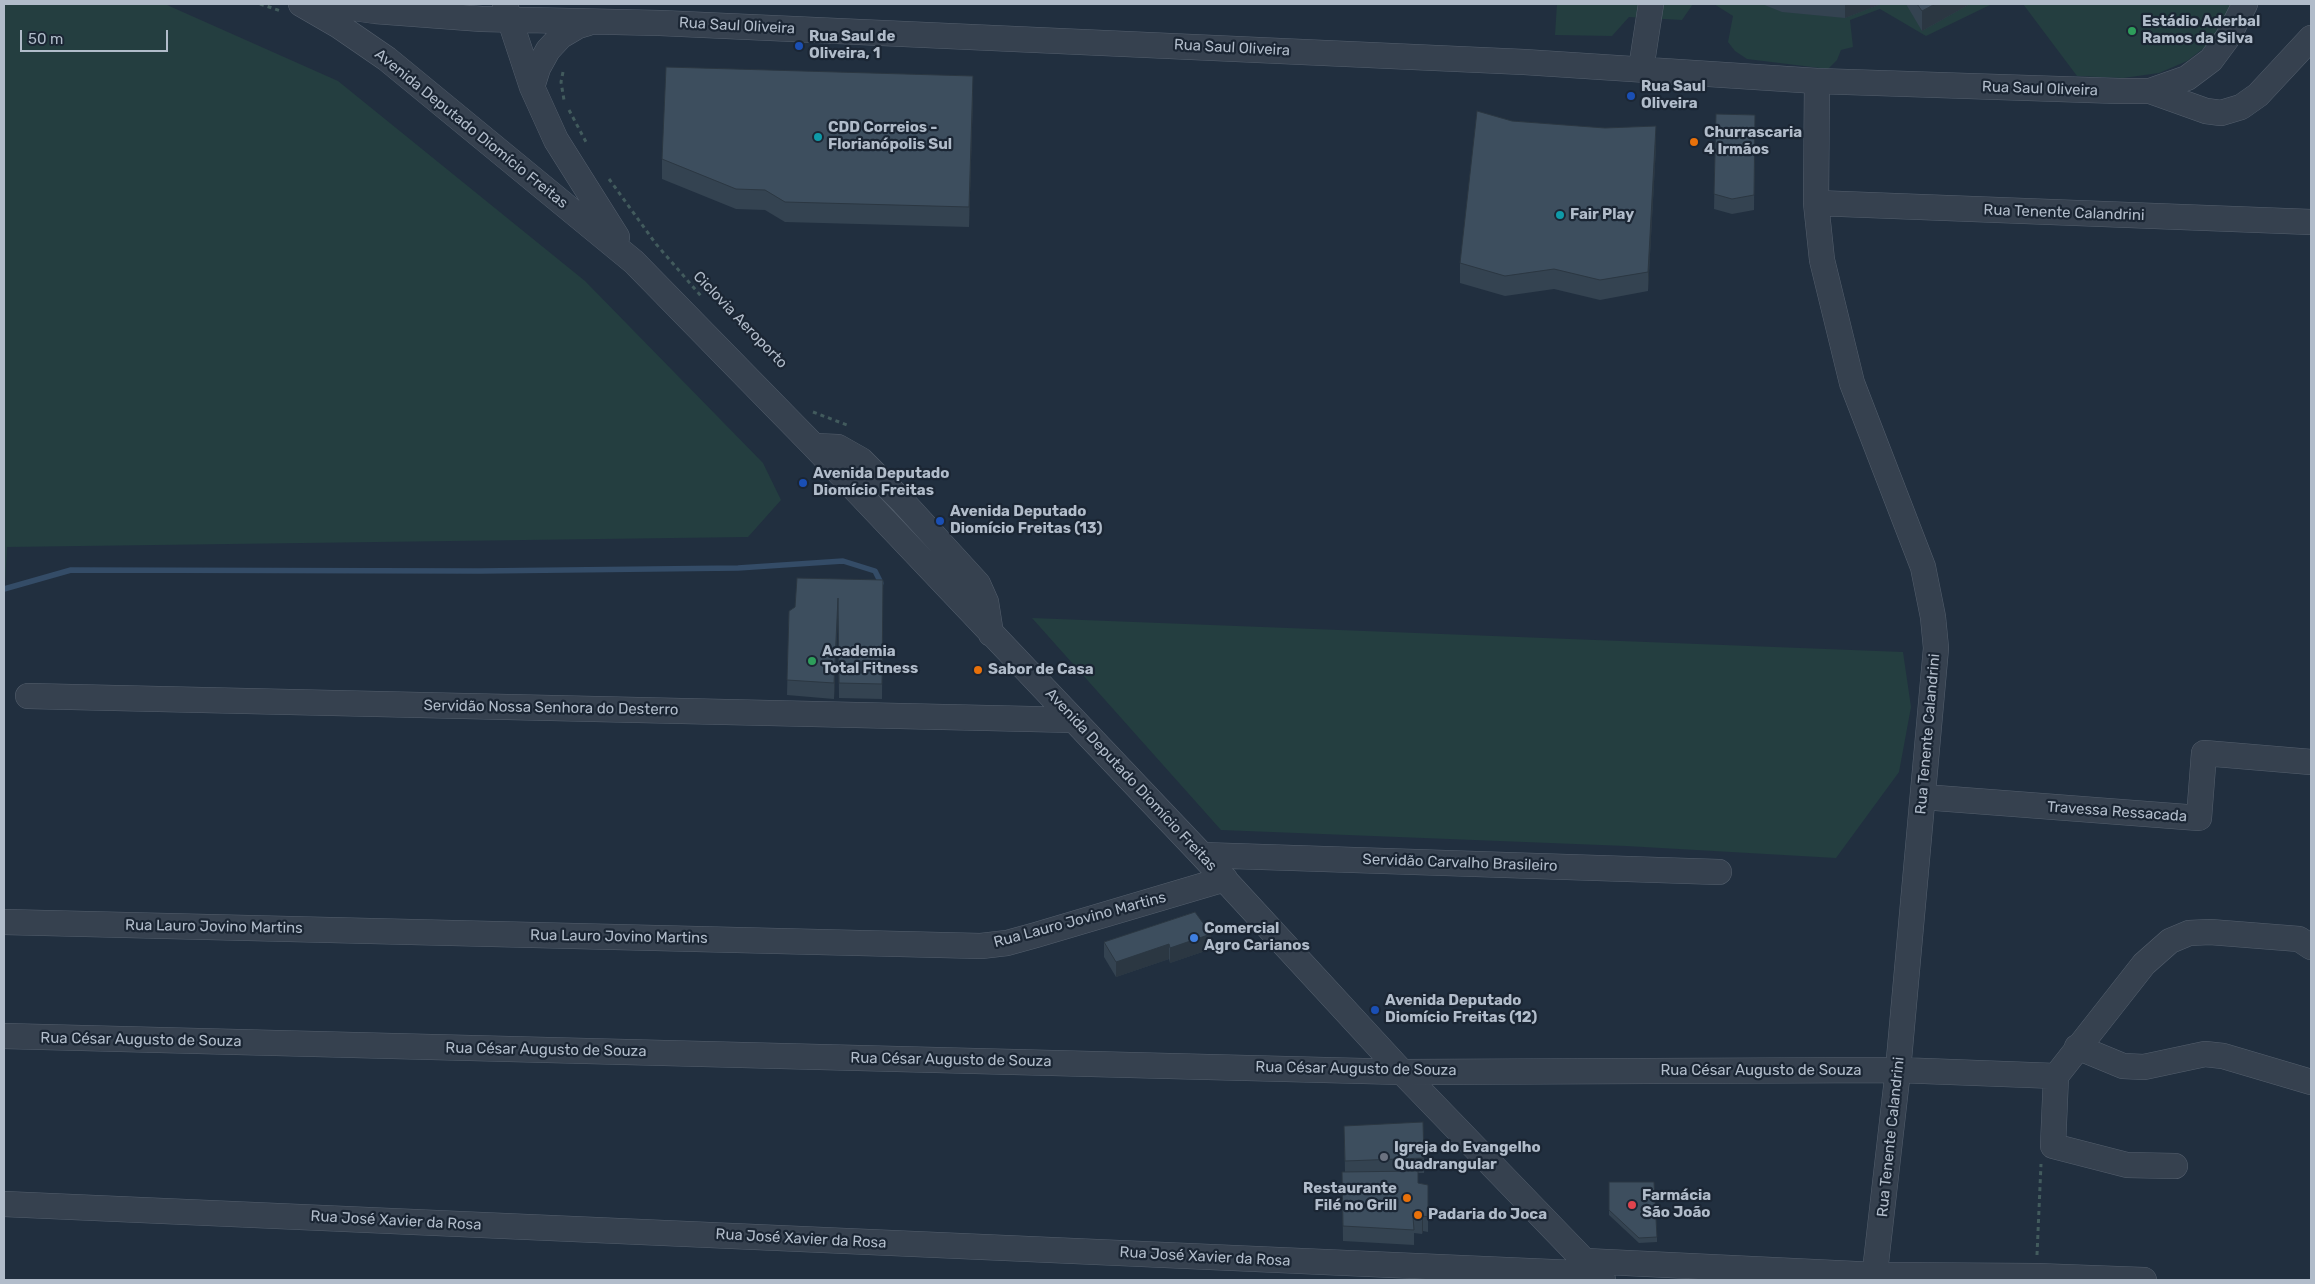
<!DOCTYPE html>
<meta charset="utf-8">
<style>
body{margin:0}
#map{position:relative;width:2315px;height:1284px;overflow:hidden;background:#212f3f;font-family:Rubik,sans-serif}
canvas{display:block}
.frame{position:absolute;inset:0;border:5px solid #b1bcca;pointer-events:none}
.scale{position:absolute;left:20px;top:30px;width:148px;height:22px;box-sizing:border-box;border:2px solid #b1bcca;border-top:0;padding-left:6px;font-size:15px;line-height:18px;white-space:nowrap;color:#b1bcca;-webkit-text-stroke:4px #1b2634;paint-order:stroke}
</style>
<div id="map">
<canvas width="2315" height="1284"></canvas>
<div class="frame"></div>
<div class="scale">50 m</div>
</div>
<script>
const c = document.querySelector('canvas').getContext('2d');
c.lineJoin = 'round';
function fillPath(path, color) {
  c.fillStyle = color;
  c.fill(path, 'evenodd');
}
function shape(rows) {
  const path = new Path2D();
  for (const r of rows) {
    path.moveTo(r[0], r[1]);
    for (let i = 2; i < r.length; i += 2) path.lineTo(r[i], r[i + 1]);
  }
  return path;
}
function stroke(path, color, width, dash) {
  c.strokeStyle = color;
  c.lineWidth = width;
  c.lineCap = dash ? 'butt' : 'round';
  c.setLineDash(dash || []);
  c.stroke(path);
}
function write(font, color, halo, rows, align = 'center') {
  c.font = font + ' Rubik,sans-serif';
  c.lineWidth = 4.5;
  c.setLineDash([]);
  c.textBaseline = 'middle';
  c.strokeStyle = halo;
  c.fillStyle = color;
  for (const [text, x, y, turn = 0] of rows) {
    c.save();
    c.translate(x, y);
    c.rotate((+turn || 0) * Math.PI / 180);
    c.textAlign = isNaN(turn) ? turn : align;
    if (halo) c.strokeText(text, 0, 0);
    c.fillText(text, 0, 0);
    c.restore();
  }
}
const green = shape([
 [4,4,167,5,338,81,585,281,763,463,781,500,748,537,7,547,4,602],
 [1557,4,1693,4,1682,20,1629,17,1612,36,1555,35],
 [1714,4,1992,4,1926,36,1880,9,1850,20,1853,47,1841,50,1837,60,1828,69,1747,59,1735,51,1728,42,1733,16],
 [2023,4,2234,4,2213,41,2187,61,2159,73,2123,78,2077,76],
 [1032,618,1903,652,1911,707,1899,772,1836,858,1626,846,1221,830]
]);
const stream = shape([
 [4,589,71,570,480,571,738,568,843,561,875,571,881,583]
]);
const path = shape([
 [260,4,281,11],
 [563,72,561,82,564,100],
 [569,110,586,142],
 [609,179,656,244,701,296],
 [813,412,847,425],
 [2037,1255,2041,1164]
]);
const minor = shape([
 [301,4,339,26,387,59,634,262,814,446,1202,855,1402,1072,1603,1280],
 [325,4,375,11,482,19,660,23,1524,62,1817,81,2119,91,2150,91,2187,78,2211,60,2228,37,2245,4],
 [505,5,532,87,556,140,617,237],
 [1641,69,1651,4],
 [1817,81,1816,203,1822,260,1852,383,1923,567,1933,617,1936,648,1898,1070,1874,1280],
 [532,87,538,68,548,50,561,36,578,26,588,23],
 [2150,91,2206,111,2221,113,2241,107,2258,95,2311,38],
 [1816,203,2311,222],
 [814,446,838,447,861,460,904,503,978,584,986,602,991,634],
 [28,696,1074,720],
 [1923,797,2199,818,2204,753,2311,762],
 [1202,855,1719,872],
 [4,922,981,946,1007,943,1036,935,1225,879],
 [4,1036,1402,1072,1898,1070,2056,1076],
 [2077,1047,2123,1066,2144,1067,2205,1054,2223,1056,2311,1082],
 [2056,1076,2144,964,2170,941,2189,933,2210,932,2299,939,2311,947],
 [2056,1076,2053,1146,2127,1165,2175,1166],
 [4,1204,1597,1274],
 [1585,1261,1876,1275,2036,1276,2144,1280]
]);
const wall = shape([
 [1762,4,1881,4,1845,18,1782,12],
 [1906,4,1970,4,1922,31],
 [973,96,969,227,785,222,765,210,736,209,662,179,662,159],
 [1716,114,1755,115,1754,210,1732,214,1714,209],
 [1656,146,1648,291,1600,300,1554,289,1505,296,1460,283,1460,263],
 [883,580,882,699,839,698,838,613,834,699,787,695,789,611],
 [1195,912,1211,949,1170,963,1169,959,1116,977,1104,957,1104,942],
 [1344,1126,1424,1158,1424,1173,1418,1173,1418,1183,1428,1185,1428,1232,1423,1231,1422,1234,1414,1233,1414,1245,1343,1241,1342,1172,1345,1172],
 [1609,1182,1657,1237,1657,1242,1639,1243,1609,1215]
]);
const shadedWall = shape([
 [1845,4,1881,4,1845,18],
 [1935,4,1970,4,1922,31,1922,11],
 [973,76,973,96,969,227,969,207],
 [1656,126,1656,146,1648,291,1648,272],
 [838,598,838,613,834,699,834,683],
 [1211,934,1211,949,1170,963,1170,948],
 [1169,944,1169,959,1116,977,1116,962],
 [1423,1216,1423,1231,1422,1234,1422,1219]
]);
const building = shape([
 [1917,4,1935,4,1922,11,1917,4],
 [666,67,973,76,969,207,785,202,765,190,736,189,662,159,666,67],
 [1477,111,1512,121,1605,128,1656,126,1648,272,1600,280,1554,269,1505,276,1460,263,1477,111],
 [1716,114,1755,115,1754,195,1732,199,1714,194,1716,114],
 [797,578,883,580,882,684,839,683,838,598,834,683,787,680,789,611,795,607,797,578],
 [1195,912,1211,934,1170,948,1169,944,1116,962,1104,942,1195,912],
 [1423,1122,1424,1158,1345,1161,1344,1126,1423,1122],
 [1418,1171,1418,1183,1428,1185,1428,1217,1423,1216,1422,1219,1413,1217,1414,1230,1343,1226,1342,1172,1418,1171],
 [1609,1182,1654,1182,1657,1237,1639,1238,1609,1210,1609,1182]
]);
const markers = [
 [2132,31,5,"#2e9e5b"],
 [799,46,5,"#1a4fb4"],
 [1631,96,5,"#1a4fb4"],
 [818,137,5,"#0f9aa8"],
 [1694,142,5,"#e8710a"],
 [1560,215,5,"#0f9aa8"],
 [803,483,5,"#1a4fb4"],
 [940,521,5,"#1a4fb4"],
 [812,661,5,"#2e9e5b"],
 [978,670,5,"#e8710a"],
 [1194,938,5,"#3f7fe0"],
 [1375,1010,5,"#1a4fb4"],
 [1384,1157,5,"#6b7280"],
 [1407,1198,5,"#e8710a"],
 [1632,1205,5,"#e0444e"],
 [1418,1215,5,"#e8710a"]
];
const poiNames = [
 ["Estádio Aderbal",2142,22],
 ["Ramos da Silva",2142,39],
 ["Rua Saul de",809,37],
 ["Oliveira, 1",809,54],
 ["Rua Saul",1641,87],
 ["Oliveira",1641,104],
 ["CDD Correios -",828,128],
 ["Florianópolis Sul",828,145],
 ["Churrascaria",1704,133],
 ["4 Irmãos",1704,150],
 ["Fair Play",1570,215],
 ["Avenida Deputado",813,474],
 ["Diomício Freitas",813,491],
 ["Avenida Deputado",950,512],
 ["Diomício Freitas (13)",950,529],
 ["Academia",822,652],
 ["Total Fitness",822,669],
 ["Sabor de Casa",988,670],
 ["Comercial",1204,929],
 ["Agro Carianos",1204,946],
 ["Avenida Deputado",1385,1001],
 ["Diomício Freitas (12)",1385,1018],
 ["Igreja do Evangelho",1394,1148],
 ["Quadrangular",1394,1165],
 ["Restaurante",1397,1189,"right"],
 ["Filé no Grill",1397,1206,"right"],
 ["Farmácia",1642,1196],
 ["São João",1642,1213],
 ["Padaria do Joca",1428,1215]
];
const streetNames = [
 ["Rua Saul Oliveira",737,26,3],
 ["Rua Saul Oliveira",1232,48,3],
 ["Rua Saul Oliveira",2040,89,2],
 ["Avenida Deputado Diomício Freitas",471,129,39],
 ["Rua Tenente Calandrini",2064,213,2],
 ["Ciclovia Aeroporto",740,320,46],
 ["Servidão Nossa Senhora do Desterro",551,708,1],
 ["Rua Tenente Calandrini",1928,734,-85],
 ["Avenida Deputado Diomício Freitas",1131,780,47],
 ["Travessa Ressacada",2117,812,4],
 ["Servidão Carvalho Brasileiro",1460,863,2],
 ["Rua Lauro Jovino Martins",1080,920,-15],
 ["Rua Lauro Jovino Martins",214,927,1],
 ["Rua Lauro Jovino Martins",619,937,1],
 ["Rua César Augusto de Souza",141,1040,1],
 ["Rua César Augusto de Souza",546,1050,1],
 ["Rua César Augusto de Souza",951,1060,1],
 ["Rua César Augusto de Souza",1356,1069,1],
 ["Rua César Augusto de Souza",1761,1071],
 ["Rua Tenente Calandrini",1891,1137,-84],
 ["Rua José Xavier da Rosa",396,1221,3],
 ["Rua José Xavier da Rosa",801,1239,3],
 ["Rua José Xavier da Rosa",1205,1257,3]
];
fillPath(green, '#243e40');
stroke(stream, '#344c67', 5.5);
stroke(minor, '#545f6d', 26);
stroke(path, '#425b5d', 3, [4, 4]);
stroke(minor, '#36414f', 25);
fillPath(wall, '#344351');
fillPath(shadedWall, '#2b3742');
fillPath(building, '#3d4e5e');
stroke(building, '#2b3742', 1);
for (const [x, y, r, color] of markers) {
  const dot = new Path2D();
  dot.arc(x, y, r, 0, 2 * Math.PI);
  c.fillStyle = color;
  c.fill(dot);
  stroke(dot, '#1b2634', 2);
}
write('bold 15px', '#b1bcca', '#1b2634', poiNames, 'left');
write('15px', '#b1bcca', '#1b2634', streetNames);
</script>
